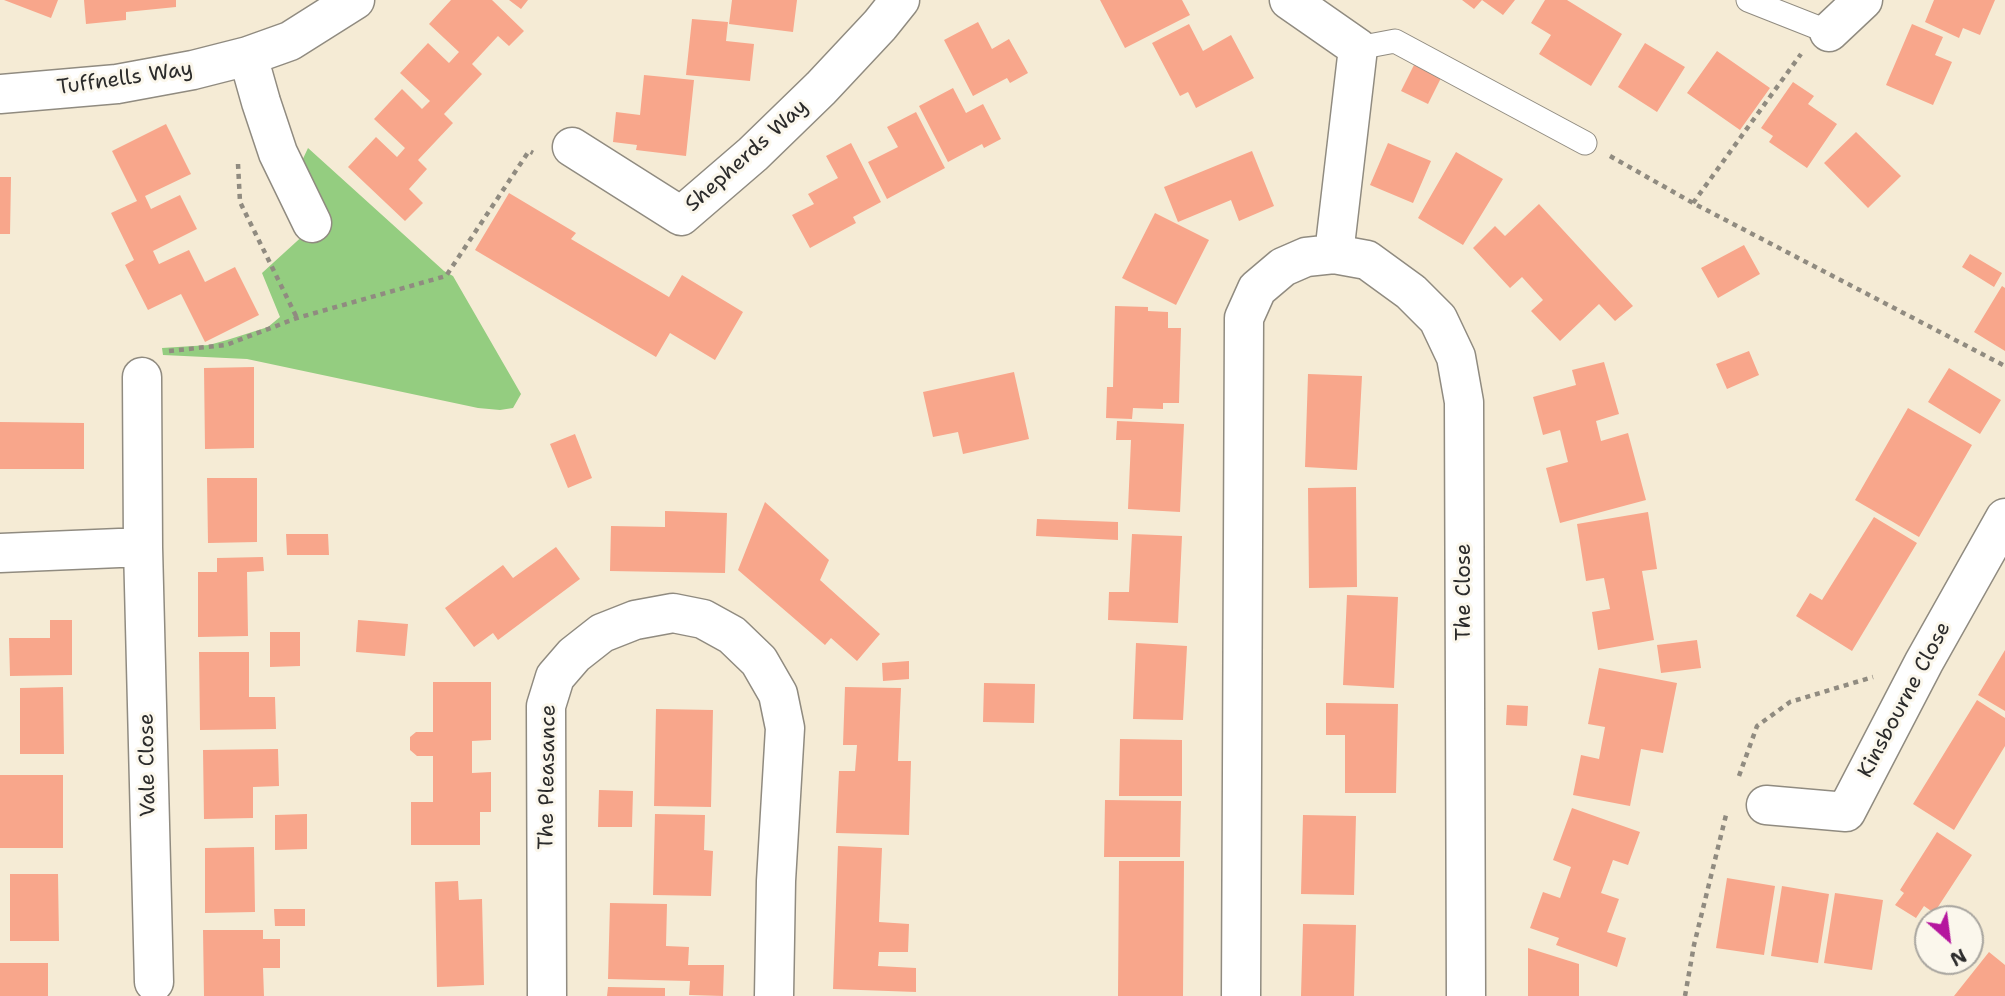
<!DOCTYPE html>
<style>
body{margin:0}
#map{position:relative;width:2005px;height:996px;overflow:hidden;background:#f5ebd5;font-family:"Shantell Sans",sans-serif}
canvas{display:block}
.north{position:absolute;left:1914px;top:905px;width:70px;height:70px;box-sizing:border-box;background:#fbf7ec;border:2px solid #a8a59f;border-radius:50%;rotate:152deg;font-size:19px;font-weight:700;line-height:28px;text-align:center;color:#2b2b2b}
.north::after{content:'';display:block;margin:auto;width:24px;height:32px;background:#b5179e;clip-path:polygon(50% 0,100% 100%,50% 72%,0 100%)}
</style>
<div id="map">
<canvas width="2005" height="996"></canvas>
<div class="north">N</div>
</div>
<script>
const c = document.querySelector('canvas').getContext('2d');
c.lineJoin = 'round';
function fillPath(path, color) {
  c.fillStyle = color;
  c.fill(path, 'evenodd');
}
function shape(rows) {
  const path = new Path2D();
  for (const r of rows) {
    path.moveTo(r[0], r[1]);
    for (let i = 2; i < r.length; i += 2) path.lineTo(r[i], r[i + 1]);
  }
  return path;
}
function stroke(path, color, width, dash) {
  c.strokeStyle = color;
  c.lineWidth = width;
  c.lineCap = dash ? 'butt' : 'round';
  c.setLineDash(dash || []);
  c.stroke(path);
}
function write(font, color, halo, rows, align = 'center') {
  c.font = font + ' "Shantell Sans",sans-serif';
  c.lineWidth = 6;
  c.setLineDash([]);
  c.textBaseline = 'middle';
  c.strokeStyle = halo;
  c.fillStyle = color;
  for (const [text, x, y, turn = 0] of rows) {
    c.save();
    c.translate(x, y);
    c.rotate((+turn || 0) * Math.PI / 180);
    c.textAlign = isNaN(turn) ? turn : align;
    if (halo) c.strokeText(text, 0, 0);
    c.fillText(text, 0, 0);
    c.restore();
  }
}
const green = shape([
 [308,148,444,271,453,276,521,394,513,408,500,410,478,408,247,359,163,355,162,348,209,345,227,340,268,327,280,317,262,273,307,232,286,195]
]);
const building = shape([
 [4,0,58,0,51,18],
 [84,0,176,0,176,7,126,12,126,20,86,24],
 [451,0,492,0,524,31,509,46,498,36,472,64,482,74,444,114,453,123,418,160,427,169,409,189,423,203,405,221,348,167,376,137,397,157,405,148,374,119,402,89,422,109,430,101,400,73,428,43,449,63,459,52,429,24],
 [509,0,528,0,521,9],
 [732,0,797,0,793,32,729,24],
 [1100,0,1182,0,1190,15,1125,48],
 [1462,0,1482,0,1474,9],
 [1482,0,1515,0,1503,15],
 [1545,0,1567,0,1622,34,1591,86,1539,54,1551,35,1531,23],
 [1934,0,1995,0,1980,35,1963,28,1959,38,1925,22],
 [692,19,728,22,726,41,754,44,750,81,686,75],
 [978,22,992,49,1009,39,1028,73,1010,83,1007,78,973,96,944,40],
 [1189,24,1203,51,1231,35,1254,78,1196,108,1188,92,1180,96,1152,43],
 [1912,24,1943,37,1935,55,1952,62,1933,105,1886,85],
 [1645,43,1685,67,1657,112,1618,87],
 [1717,51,1770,88,1740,130,1687,93],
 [1414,65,1441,78,1428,104,1401,91],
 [644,75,694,80,686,156,636,150,637,145,613,142,616,112,640,115],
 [1793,82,1814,96,1808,104,1837,124,1807,168,1769,142,1773,136,1761,128],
 [953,88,966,113,983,104,1001,139,984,148,982,144,948,162,919,106],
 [916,112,945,168,887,199,868,162,898,147,887,127],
 [166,124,191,174,145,196,151,209,180,195,197,229,153,251,159,264,189,250,205,282,235,267,259,315,205,342,181,294,148,310,125,265,134,260,111,213,137,201,112,151],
 [1856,132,1901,176,1868,208,1824,163],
 [851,143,881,202,853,217,856,223,810,248,792,215,814,204,808,194,838,178,826,156],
 [1388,143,1431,161,1413,203,1370,185],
 [1252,151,1274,206,1239,221,1231,200,1178,222,1164,187],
 [1456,152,1503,179,1463,245,1418,218],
 [0,177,11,177,10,234,0,234],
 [509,193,576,233,571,239,669,297,682,275,743,312,715,360,670,333,656,357,475,250],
 [1539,204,1633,306,1615,321,1599,304,1560,341,1531,311,1543,300,1532,288,1522,277,1510,288,1473,248,1495,226,1505,236],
 [1155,213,1209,240,1176,305,1122,278],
 [1744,245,1760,274,1718,298,1701,268],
 [1970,254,2002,273,1994,287,1962,267],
 [2002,286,2005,288,2005,351,1974,332],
 [1115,306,1148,307,1148,311,1168,312,1168,328,1181,328,1179,403,1163,403,1163,409,1133,408,1132,419,1106,418,1107,387,1113,387],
 [1749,351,1759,375,1727,389,1716,364],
 [1604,362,1619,414,1596,421,1601,441,1628,433,1646,500,1560,523,1546,468,1568,462,1560,430,1543,435,1533,397,1576,385,1572,370],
 [254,367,254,448,205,449,204,368],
 [1949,368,2001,400,1980,434,1928,402],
 [1014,372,1029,439,963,454,958,432,933,437,923,392],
 [1308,374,1362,376,1357,470,1305,467],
 [1908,408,1972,445,1919,537,1855,500],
 [1117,421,1184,424,1180,512,1128,509,1131,440,1116,440],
 [0,422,84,423,84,469,0,469],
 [575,434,592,478,568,488,550,444],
 [207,478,257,478,257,542,208,543],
 [1356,487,1357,587,1309,588,1308,488],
 [765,502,829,560,820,580,880,634,857,661,831,638,825,645,738,570],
 [665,511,727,513,725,573,610,571,611,526,665,527],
 [1648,512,1657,569,1642,571,1654,640,1598,650,1592,612,1610,609,1604,578,1586,581,1577,524],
 [1874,517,1917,543,1852,651,1796,616,1810,593,1822,600],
 [1037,519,1118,522,1118,540,1036,536],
 [286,534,328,534,329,555,287,555],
 [1132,534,1182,536,1178,623,1108,620,1109,592,1129,592],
 [556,547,580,579,498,640,493,633,474,647,445,608,503,565,513,578],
 [263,557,264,571,247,572,248,636,198,637,198,572,217,572,217,558],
 [1347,595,1398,597,1394,688,1343,685],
 [50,620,72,620,72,675,10,676,9,638,50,638],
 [358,620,408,624,405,656,356,652],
 [270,632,300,632,300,666,270,667],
 [1697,640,1701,668,1661,673,1657,645],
 [1136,643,1187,646,1183,720,1133,719],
 [2005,650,2005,711,1978,695],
 [199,652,249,652,249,697,275,697,276,729,200,730],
 [909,661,909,679,883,681,882,663],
 [1599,668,1677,683,1663,753,1641,749,1630,806,1573,795,1581,755,1599,759,1605,727,1588,724],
 [433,682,491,682,491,740,472,741,472,773,491,772,491,812,480,812,480,845,411,845,411,802,433,802,433,756,417,756,410,750,410,737,416,732,433,732],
 [984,683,1035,684,1034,723,983,722],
 [63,687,64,754,20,754,20,688],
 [845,687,901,688,898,761,911,761,909,835,836,833,839,771,855,771,857,745,843,745],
 [1977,700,2005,718,2005,746,1954,830,1913,804],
 [1326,703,1398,704,1396,793,1345,793,1345,735,1326,735],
 [1507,705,1528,706,1527,726,1506,725],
 [656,709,713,710,711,807,654,806],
 [1120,739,1182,740,1182,796,1119,796],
 [278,749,279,786,253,787,253,818,204,819,203,750],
 [0,775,63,775,63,848,0,848],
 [599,790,633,791,632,827,598,827],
 [1105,800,1181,801,1180,857,1104,857],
 [1572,808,1640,832,1628,865,1613,860,1601,893,1619,899,1607,932,1626,938,1617,967,1556,945,1559,938,1530,928,1543,892,1560,898,1571,867,1553,860],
 [307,814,307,849,275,850,275,815],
 [655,814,705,815,704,850,713,851,711,896,653,895],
 [1303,815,1356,816,1354,895,1301,894],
 [1937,832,1972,855,1934,913,1924,906,1916,918,1895,905,1904,893,1900,890],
 [838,846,882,848,879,922,909,924,908,952,879,952,878,966,916,968,916,992,833,989],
 [254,847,255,912,205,913,205,848],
 [1119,861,1184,861,1183,996,1118,996],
 [10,874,58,874,59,941,10,941],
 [1727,878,1775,886,1764,955,1716,948],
 [458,881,459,900,482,899,484,985,437,987,435,882],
 [1782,886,1829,894,1818,963,1771,956],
 [1835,893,1883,900,1872,970,1824,963],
 [610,903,667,904,666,946,689,947,688,965,724,965,723,996,689,995,690,981,608,979],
 [274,909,305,909,305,926,275,926],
 [1303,924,1356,925,1354,996,1301,996],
 [203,930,263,930,263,939,280,939,280,968,263,968,264,996,204,996],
 [1528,948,1579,964,1579,996,1528,996],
 [1989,952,2005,965,2005,996,1954,996],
 [0,963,48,963,48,996,0,996],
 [608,987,665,988,665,996,607,996]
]);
const path = shape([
 [1610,156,1693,203,2005,366],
 [238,164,240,202,297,318],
 [1693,203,1801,54],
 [169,351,226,345,297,318,446,276,529,151,533,153],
 [1739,776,1757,726,1790,702,1873,677],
 [1685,996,1694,945,1727,811]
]);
const lane = shape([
 [1748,0,1829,32],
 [1358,48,1395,41,1585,143]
]);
const street = shape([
 [1289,0,1358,48,1334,254],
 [1829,32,1863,0],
 [248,56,261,102,278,153,312,223],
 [0,94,117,84,193,70,248,56,290,41,355,0],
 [572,147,681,216,753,154,821,88,880,25,900,0],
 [142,377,143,547,154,982],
 [0,553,143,547],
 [1766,805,1846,812,1924,662,2005,518],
 [547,996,546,706,555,677,574,655,602,633,635,620,673,613,703,619,732,635,759,661,778,694,785,728,776,881,774,996],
 [1241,996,1244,318,1257,289,1283,267,1306,257,1334,254,1367,260,1411,292,1438,319,1456,357,1464,402,1466,996]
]);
const streetNames = [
 ["Tuffnells Way",125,79,-8],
 ["Shepherds Way",747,156,-42],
 ["The Close",1465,592,-90],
 ["Kinsbourne Close",1905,700,-62],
 ["Vale Close",148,765,-91],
 ["The Pleasance",548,777,-89]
];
fillPath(green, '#94cd80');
fillPath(building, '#f8a68b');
stroke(lane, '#908b80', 25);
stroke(street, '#908b80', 41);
stroke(path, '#908b80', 4.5, [5, 5]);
stroke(lane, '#fff', 23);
stroke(street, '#fff', 38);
write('21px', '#2b2b2b', '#fbf7ec', streetNames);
</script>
